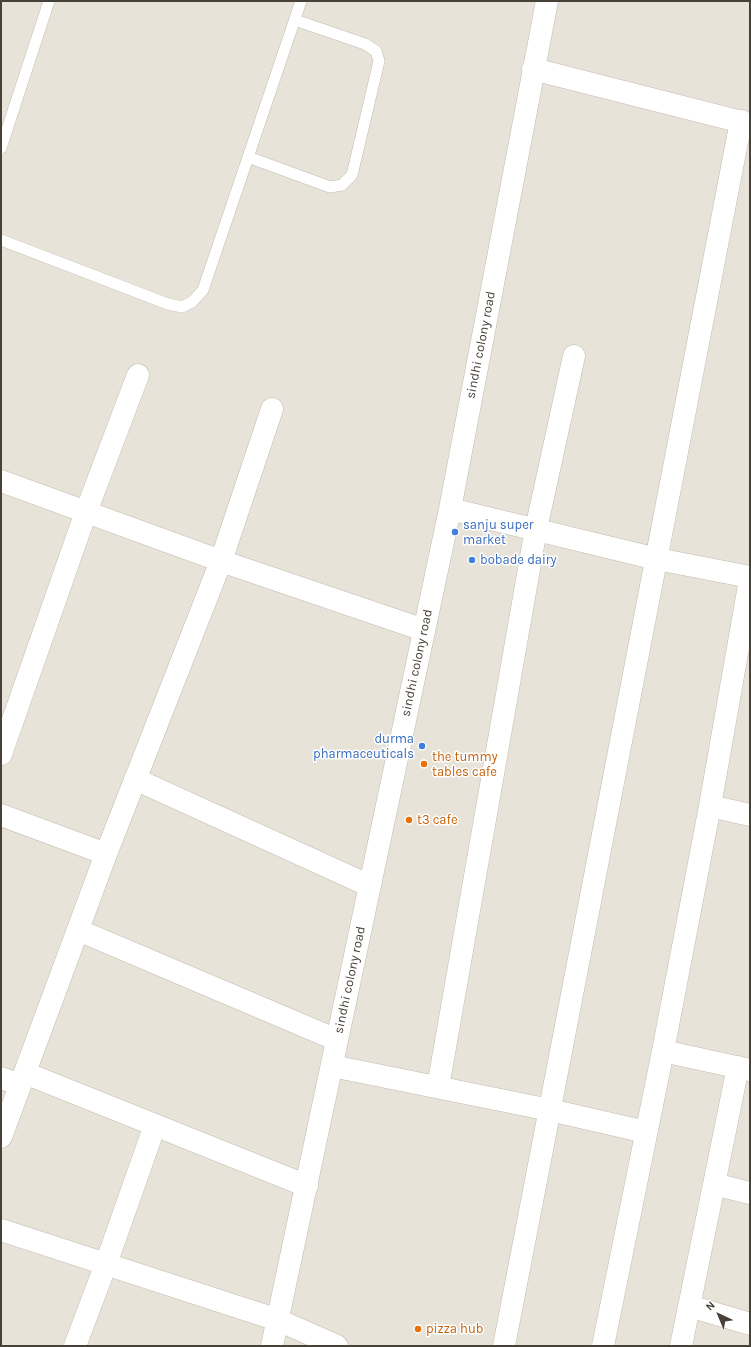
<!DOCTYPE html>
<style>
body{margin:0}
#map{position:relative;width:751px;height:1347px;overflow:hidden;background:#f4f1e9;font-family:Karla,sans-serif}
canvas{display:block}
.frame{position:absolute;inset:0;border:2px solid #484138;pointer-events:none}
.north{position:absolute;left:699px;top:1295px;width:40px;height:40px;-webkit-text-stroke:3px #fff;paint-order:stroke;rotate:316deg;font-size:11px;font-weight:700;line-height:16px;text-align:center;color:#484138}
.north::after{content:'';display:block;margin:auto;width:14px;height:18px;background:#484138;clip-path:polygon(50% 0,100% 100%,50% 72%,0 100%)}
</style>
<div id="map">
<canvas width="751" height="1347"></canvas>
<div class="frame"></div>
<div class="north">N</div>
</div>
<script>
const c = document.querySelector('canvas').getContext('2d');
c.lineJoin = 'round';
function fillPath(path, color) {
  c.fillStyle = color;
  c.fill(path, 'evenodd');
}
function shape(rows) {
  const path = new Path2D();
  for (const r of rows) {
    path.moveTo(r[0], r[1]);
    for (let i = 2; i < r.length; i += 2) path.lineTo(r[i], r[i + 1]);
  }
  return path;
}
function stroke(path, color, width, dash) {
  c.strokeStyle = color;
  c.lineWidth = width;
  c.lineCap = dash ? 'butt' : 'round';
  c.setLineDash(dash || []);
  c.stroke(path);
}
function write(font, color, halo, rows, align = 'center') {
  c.font = font + ' Karla,sans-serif';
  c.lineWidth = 3;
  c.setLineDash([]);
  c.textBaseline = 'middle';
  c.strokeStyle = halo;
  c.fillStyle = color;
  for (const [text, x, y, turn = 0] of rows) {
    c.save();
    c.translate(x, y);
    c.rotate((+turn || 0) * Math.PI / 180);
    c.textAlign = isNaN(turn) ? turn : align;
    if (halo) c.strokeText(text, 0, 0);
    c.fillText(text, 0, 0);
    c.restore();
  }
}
const residential = shape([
 [1,1,750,1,750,1346,1,1346]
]);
const service = shape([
 [1,148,49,1],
 [248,157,330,187,342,185,352,175,379,61,376,51,365,44,295,20],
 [1,240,168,304,182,307,192,302,203,290,301,1]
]);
const minor = shape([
 [533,69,750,124],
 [1,481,221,561,424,630],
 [450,509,657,559,750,577],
 [1,754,86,512,138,375],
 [135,779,370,886],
 [710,806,750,815],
 [1,815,106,854],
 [78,930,337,1040],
 [663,1051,750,1070],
 [332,1066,550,1110,646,1132],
 [25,1073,307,1186],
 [1,1078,20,1085],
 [438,1087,536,529,574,356],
 [1,1137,106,854,221,561,272,409],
 [714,1184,750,1193],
 [1,1230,278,1320,337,1346],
 [689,1306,750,1324],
 [75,1346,106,1264,155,1125],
 [272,1346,450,509,547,1],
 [504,1346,741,121],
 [603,1346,663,1051,710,806,750,580],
 [681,1346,738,1067]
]);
const markers = [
 [455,532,4,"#3f7fe0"],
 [472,560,4,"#3f7fe0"],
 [422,746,4,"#3f7fe0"],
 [424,764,4,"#e8710a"],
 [409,820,4,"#e8710a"],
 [418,1329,4,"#e8710a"]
];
const streetNames = [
 ["sindhi colony road",481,345,-79],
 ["sindhi colony road",417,663,-78],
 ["sindhi colony road",350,980,-78]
];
const shopNames = [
 ["sanju super",463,525],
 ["market",463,540],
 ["bobade dairy",480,560],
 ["durma",414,739,"right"],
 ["pharmaceuticals",414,754,"right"]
];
const foodNames = [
 ["the tummy",432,757],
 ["tables cafe",432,772],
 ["t3 cafe",417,820],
 ["pizza hub",426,1329]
];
fillPath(residential, '#e8e3d8');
stroke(service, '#c3bbaf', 12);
stroke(minor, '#c3bbaf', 23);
stroke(service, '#fff', 11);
stroke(minor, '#fff', 22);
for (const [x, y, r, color] of markers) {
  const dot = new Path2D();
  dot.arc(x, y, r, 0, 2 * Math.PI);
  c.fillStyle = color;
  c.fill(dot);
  stroke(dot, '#fff', 1.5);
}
write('13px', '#484138', '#fff', streetNames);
write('13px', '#366cbe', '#fff', shopNames, 'left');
write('13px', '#c56008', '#fff', foodNames, 'left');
</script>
